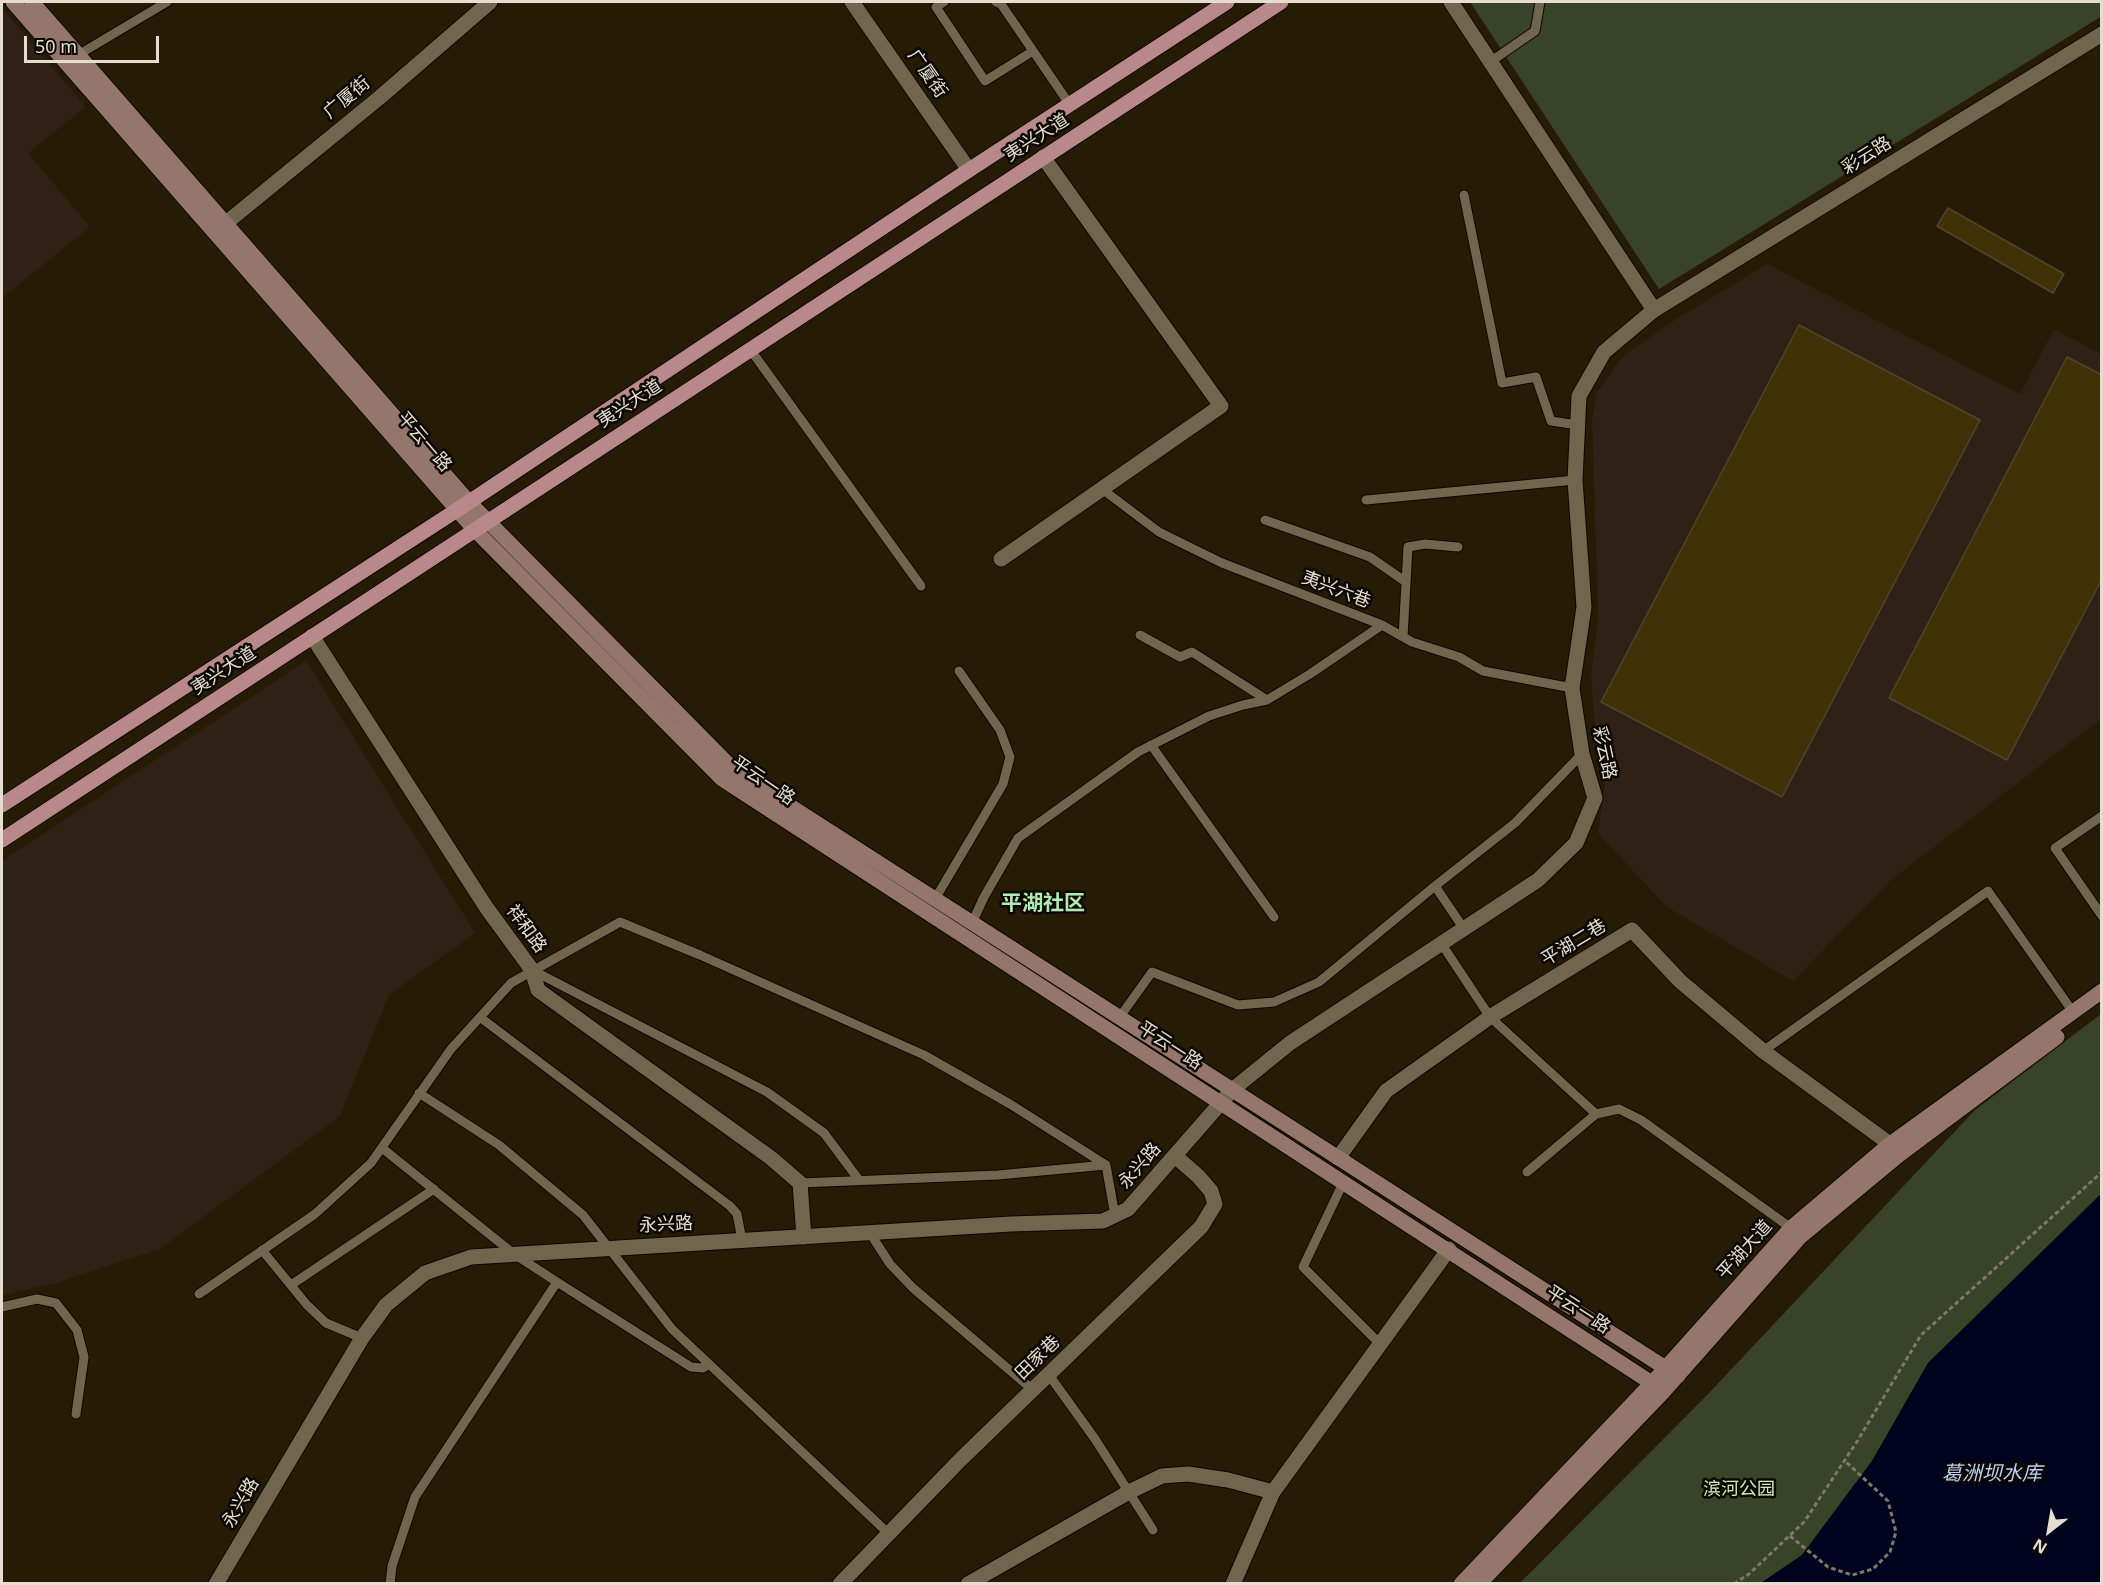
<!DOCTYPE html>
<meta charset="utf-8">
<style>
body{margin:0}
#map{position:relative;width:2103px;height:1585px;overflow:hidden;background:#261c05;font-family:"Noto Sans",sans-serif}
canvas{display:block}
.frame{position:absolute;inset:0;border:3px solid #e4ddd0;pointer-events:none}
.north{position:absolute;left:2019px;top:1501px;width:60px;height:60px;-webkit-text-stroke:4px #0b0702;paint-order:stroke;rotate:211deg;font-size:16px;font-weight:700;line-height:24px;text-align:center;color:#e4ddd0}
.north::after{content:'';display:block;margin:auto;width:21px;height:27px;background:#e4ddd0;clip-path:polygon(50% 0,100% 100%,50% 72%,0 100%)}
.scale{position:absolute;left:24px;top:36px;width:135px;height:27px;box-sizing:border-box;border:3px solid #e4ddd0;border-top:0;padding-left:8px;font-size:18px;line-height:21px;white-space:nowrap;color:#e4ddd0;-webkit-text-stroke:4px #0b0702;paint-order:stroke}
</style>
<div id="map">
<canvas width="2103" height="1585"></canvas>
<div class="frame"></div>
<div class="north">N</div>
<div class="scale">50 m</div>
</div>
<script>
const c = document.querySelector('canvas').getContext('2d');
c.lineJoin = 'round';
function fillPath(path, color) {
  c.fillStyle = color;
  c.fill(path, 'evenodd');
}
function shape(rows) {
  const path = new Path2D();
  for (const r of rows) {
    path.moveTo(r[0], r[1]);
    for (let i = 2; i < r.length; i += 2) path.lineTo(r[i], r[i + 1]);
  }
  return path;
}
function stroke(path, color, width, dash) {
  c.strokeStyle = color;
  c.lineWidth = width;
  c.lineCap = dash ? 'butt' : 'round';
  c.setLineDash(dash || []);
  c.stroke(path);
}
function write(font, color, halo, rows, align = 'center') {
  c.font = font + ' "Noto Sans","Noto Sans SC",sans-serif';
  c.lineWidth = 5;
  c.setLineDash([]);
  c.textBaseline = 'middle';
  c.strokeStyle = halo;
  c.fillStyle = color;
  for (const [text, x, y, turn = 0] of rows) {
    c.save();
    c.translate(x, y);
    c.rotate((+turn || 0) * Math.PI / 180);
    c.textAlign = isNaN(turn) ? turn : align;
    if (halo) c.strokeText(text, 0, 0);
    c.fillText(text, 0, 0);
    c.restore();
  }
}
const industrial = shape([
 [1767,264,2020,394,2054,329,2101,354,2101,719,1891,880,1793,981,1667,907,1598,833,1605,783,1595,730,1591,676,1598,618,1592,420,1596,394,1624,355,1681,316],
 [306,661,475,933,389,995,340,1116,160,1249,56,1283,2,1295,2,861]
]);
const education = shape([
 [2,8,86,107,28,153,90,227,2,298]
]);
const green = shape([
 [1470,2,2101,2,2102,16,1659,289],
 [2101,1014,2101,1194,1928,1363,1872,1461,1802,1555,1761,1583,1519,1584,1710,1392,1975,1110]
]);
const water = shape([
 [2101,1194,2101,1583,1761,1583,1802,1555,1872,1461,1928,1363]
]);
const building = shape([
 [1948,208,2064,274,2053,293,1937,226,1948,208],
 [1799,325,1980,420,1782,797,1601,702,1799,325],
 [2067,357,2102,375,2102,579,2007,760,1889,698,2067,357]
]);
const path = shape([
 [1790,1536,1828,1567,1852,1575,1873,1569,1890,1552,1896,1532,1888,1501,1845,1461],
 [1734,1584,1749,1574,1804,1522,1858,1440,1921,1335,2102,1172]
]);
const service = shape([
 [944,2,936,7,985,81,1033,51],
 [996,2,1001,4,1070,105],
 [78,55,167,2],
 [1490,62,1535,31,1540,2],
 [1464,195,1502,383,1536,377,1551,421,1578,425],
 [750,349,921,586],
 [1102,489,1159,532,1222,563,1382,625,1412,642,1459,657,1483,671,1572,688],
 [1366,500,1575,480],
 [1265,520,1370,557,1406,582],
 [1140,635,1180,657,1192,652,1267,700],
 [1403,637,1408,547,1425,544,1458,547],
 [1151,745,1274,917],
 [2102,816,2055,848,2102,916],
 [1435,886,1464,929],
 [935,899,1003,784,1010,757,1000,730,959,671],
 [972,923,984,897,1018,838,1138,752,1209,716,1243,705,1267,700,1310,674,1382,625],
 [1441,943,1490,1017,1596,1114],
 [532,970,767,1092,824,1133,859,1180],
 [481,1018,730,1206,737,1214,742,1240],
 [1119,1018,1152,972,1238,1005,1274,1002,1319,982,1435,886,1515,823,1582,754],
 [1763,1051,1988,891,2073,1012],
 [419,1093,499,1145,583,1215,672,1329,888,1533],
 [382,1148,514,1254,557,1282,415,1497,392,1566,390,1584],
 [1527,1172,1596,1114,1619,1109,1641,1120,1791,1228],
 [1344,1181,1303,1267,1380,1344],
 [800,1183,998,1175,1106,1165],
 [870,1233,890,1264,913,1288,1033,1390],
 [262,1250,307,1305,326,1323,362,1338],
 [557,1282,691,1367,703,1368,709,1364],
 [291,1285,434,1189],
 [199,1294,315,1214,371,1163,451,1049,511,983,620,922,700,955,924,1055,1010,1104,1106,1165,1115,1216],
 [2,1307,37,1299,56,1303,77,1330,84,1357,76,1414],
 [1049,1375,1095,1439,1153,1530]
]);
const minor = shape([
 [852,2,969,170],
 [1451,2,1654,310],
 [226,223,379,98,490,2],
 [1001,559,1221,406,1043,157],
 [312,636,486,907,532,970,538,990,771,1158,800,1183,804,1237],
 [1232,1090,1290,1043,1538,880,1576,843,1595,798,1582,754,1572,688,1584,607,1575,480,1579,396,1604,352,1654,310,2102,34],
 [1338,1158,1386,1091,1490,1017,1632,930,1680,981,1763,1051,1890,1144],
 [840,1584,961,1459,1201,1227,1215,1204,1211,1191,1198,1176,1175,1156],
 [968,1584,1129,1492,1162,1476,1188,1474,1228,1480,1273,1492],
 [1233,1584,1273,1492,1449,1249]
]);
const tertiary = shape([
 [216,1584,362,1338,386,1305,425,1273,471,1257,1011,1224,1103,1221,1128,1209,1232,1090]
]);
const secondary = shape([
 [13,2,474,529,722,779,1664,1391],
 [32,2,468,501,734,770,1678,1376],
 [1461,1584,1653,1382,1791,1228,1890,1144,2102,991],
 [1479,1584,1664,1391,1800,1237,1899,1155,2057,1037]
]);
const primary = shape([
 [2,805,457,510,969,170,1227,2],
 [2,840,1281,2]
]);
const streetNames = [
 ["广厦街",927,74,55],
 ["广厦街",347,98,-40],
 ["夷兴大道",1037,138,-33],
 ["彩云路",1867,156,-32],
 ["夷兴大道",630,404,-33],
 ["平云一路",424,442,49],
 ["夷兴六巷",1336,590,21],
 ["夷兴大道",224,671,-33],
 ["彩云路",1604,753,78],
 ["平云一路",763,781,34],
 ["祥和路",526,929,54],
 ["平湖二巷",1574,943,-31],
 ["平云一路",1170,1046,33],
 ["永兴路",1140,1166,-49],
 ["永兴路",666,1225,-3],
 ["平湖大道",1745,1250,-48],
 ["平云一路",1578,1310,33],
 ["田家巷",1038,1358,-44],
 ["永兴路",241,1503,-60]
];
const parkNames = [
 ["滨河公园",1739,1490]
];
const waterNames = [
 ["葛洲坝水库",1992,1474]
];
const quarterNames = [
 ["平湖社区",1043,904]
];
fillPath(industrial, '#2f2115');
fillPath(education, '#302016');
fillPath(green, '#394328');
fillPath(water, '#00031d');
fillPath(building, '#413106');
stroke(building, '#50452d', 1.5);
stroke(service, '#0e0600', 11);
stroke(minor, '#0e0600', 17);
stroke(tertiary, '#0e0600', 17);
stroke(secondary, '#0e0600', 17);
stroke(primary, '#0e0600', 17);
stroke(path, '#817967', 3, [4.5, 3]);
stroke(service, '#70654d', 9);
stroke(minor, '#70654d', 15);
stroke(tertiary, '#70654d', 15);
stroke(secondary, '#95766c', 15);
stroke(primary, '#b9888b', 15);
write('18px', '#e4ddd0', '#0b0702', streetNames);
write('18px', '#d4edaa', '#0b0702', parkNames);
write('italic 20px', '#bbd0f3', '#0b0702', waterNames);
write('bold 21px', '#b1ebaf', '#0b0702', quarterNames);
</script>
